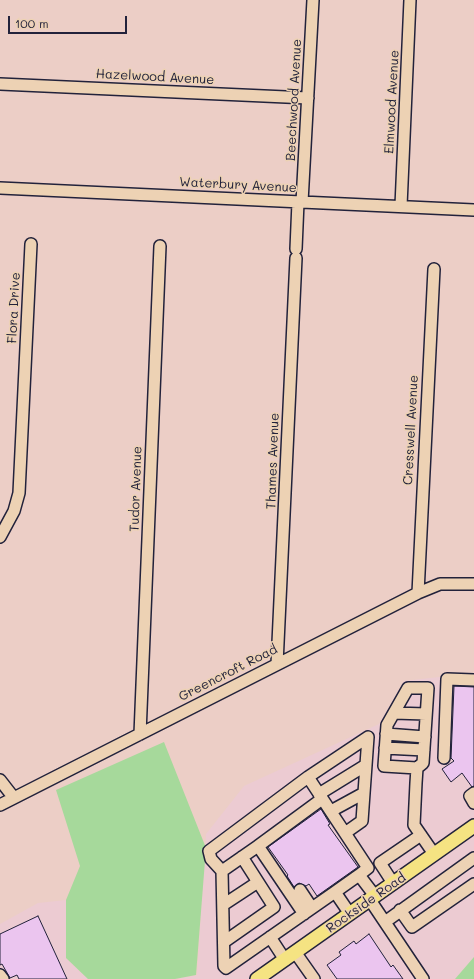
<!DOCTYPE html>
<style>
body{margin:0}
#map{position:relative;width:474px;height:979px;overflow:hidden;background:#eccec6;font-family:Mali,sans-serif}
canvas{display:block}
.scale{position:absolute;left:8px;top:16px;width:119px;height:18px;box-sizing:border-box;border:2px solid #22223b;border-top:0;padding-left:5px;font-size:12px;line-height:14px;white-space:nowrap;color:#22223b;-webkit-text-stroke:3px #edd2b4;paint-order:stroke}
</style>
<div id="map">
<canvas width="474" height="979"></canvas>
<div class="scale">100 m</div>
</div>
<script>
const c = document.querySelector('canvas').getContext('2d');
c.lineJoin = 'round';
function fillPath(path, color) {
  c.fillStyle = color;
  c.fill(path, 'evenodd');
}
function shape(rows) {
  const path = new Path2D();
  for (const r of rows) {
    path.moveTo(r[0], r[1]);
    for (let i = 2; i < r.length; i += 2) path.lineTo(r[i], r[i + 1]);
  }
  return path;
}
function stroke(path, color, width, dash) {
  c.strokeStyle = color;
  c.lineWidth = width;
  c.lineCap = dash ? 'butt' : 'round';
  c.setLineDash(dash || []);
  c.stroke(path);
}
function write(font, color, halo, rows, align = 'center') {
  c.font = font + ' Mali,sans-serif';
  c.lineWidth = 3;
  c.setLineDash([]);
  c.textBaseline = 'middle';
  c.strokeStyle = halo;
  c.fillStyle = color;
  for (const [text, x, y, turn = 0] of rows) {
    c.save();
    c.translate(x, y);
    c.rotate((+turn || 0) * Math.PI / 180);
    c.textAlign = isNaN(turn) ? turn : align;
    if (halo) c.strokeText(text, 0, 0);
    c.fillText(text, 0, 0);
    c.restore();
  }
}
const built = shape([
 [474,673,474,957,455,979,175,979,197,975,206,834,244,786,379,724,404,681],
 [66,900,66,958,88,979,0,979,0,924,38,903]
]);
const green = shape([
 [164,742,206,848,196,975,175,979,88,979,66,958,66,900,80,866,56,790],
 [474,957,474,979,455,979]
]);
const building = shape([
 [454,686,474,687,474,786,472,787,462,773,451,782,442,769,454,761,451,758,454,686],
 [321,809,330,824,328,825,358,867,317,896,309,884,306,886,299,883,294,887,287,876,288,875,268,847,321,809],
 [38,916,67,979,19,979,17,975,10,978,2,964,0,965,0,934,38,916],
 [369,934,391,967,393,965,403,979,337,979,327,965,341,955,339,952,354,941,356,944,369,934]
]);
const minor = shape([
 [0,84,308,98],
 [0,188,474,210],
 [302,202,313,0],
 [401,206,410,0],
 [296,249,298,202],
 [0,537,14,511,19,493,31,244],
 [418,593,434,269],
 [277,664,296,258],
 [394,713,426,714],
 [140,734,160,246],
 [386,734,425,737],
 [385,748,424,750],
 [444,758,447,679,474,680],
 [417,768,384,766,387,725,408,688,428,688,423,763,417,768,416,783,414,825,434,854],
 [308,777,368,737,362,821,345,833],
 [0,780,14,798],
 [474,793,470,796,474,803],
 [319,794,366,765],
 [0,805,418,593,440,584,474,584],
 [331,811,364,793],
 [258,846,322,799],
 [242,857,258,882],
 [222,871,258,846,304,914],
 [393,883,380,863,421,835],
 [300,890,312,908],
 [335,892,226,968,224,966,222,871,211,859,209,851,308,777,368,868,359,875],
 [370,900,423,979],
 [223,905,258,882,274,907,224,942],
 [400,910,412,927,474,884],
 [350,914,335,892,359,875,375,896],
 [385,922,474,858],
 [270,937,285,960],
 [295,952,314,979],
 [0,975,3,979]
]);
const major = shape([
 [257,979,474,826]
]);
const streetNames = [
 ["Hazelwood Avenue",155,77,3],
 ["Beechwood Avenue",294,100,-87],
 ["Elmwood Avenue",392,102,-87],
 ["Waterbury Avenue",238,185,3],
 ["Flora Drive",14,308,-87],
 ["Cresswell Avenue",411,430,-87],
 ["Thames Avenue",273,461,-88],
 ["Tudor Avenue",136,489,-88],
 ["Greencroft Road",228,673,-27],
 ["Rockside Road",366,903,-35]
];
fillPath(built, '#eccbd2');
fillPath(green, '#a6d99b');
fillPath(building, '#ebc5ef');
stroke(building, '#22223b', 1);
stroke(minor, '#22223b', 14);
stroke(major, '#22223b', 16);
stroke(minor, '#edd2b4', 11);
stroke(major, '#f5e382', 13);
write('13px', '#22223b', '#edd2b4', streetNames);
</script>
